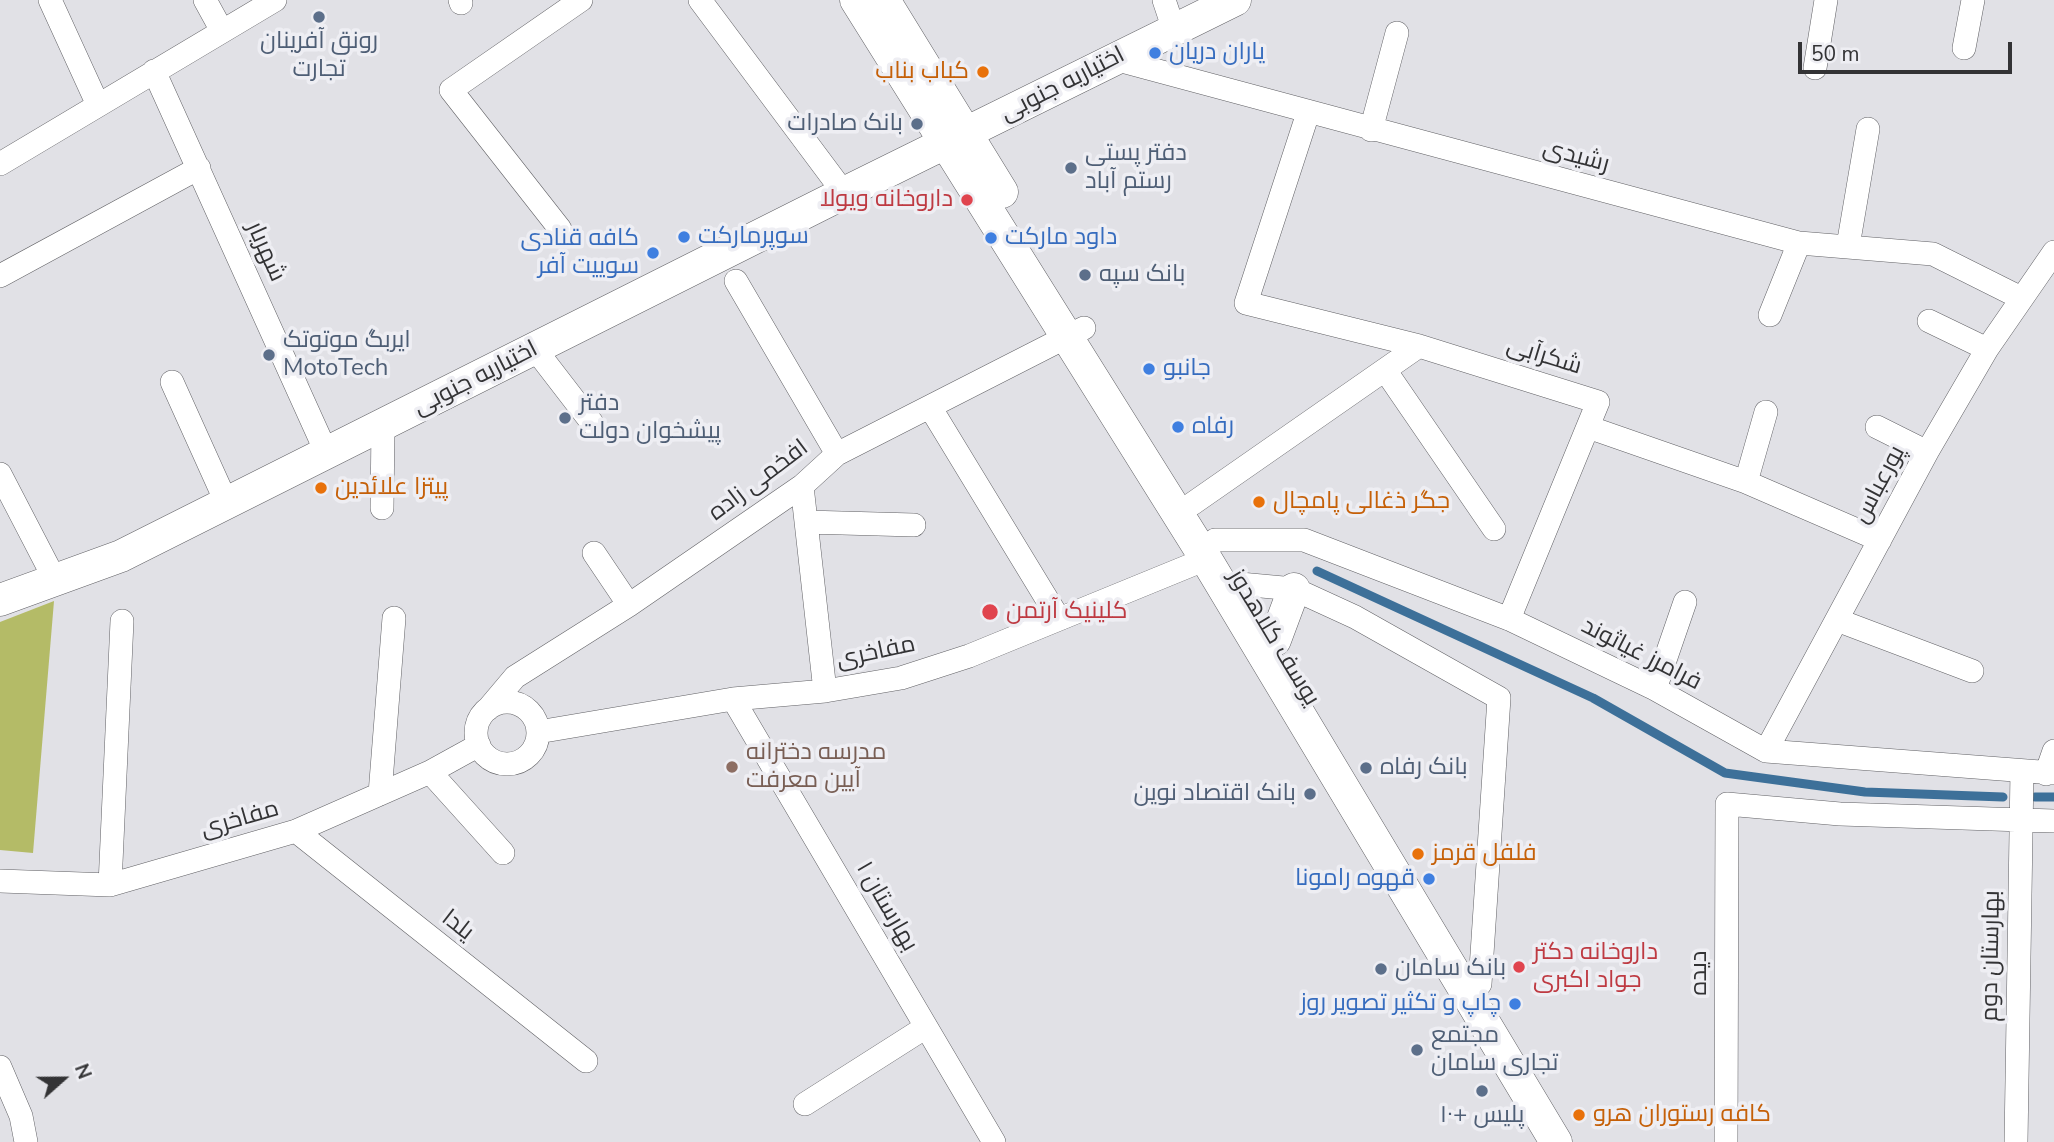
<!DOCTYPE html>
<meta charset="utf-8">
<style>
body{margin:0}
#map{position:relative;width:2054px;height:1142px;overflow:hidden;background:#e1e1e6;font-family:"Nunito Sans",sans-serif}
canvas{display:block}
.north{position:absolute;left:28px;top:1044px;width:70px;height:70px;-webkit-text-stroke:5px #eeeef3;paint-order:stroke;rotate:69deg;font-size:19px;font-weight:700;line-height:28px;text-align:center;color:#333335}
.north::after{content:'';display:block;margin:auto;width:24px;height:32px;background:#333335;clip-path:polygon(50% 0,100% 100%,50% 72%,0 100%)}
.scale{position:absolute;left:1798px;top:42px;width:214px;height:32px;box-sizing:border-box;border:4px solid #333335;border-top:0;padding-left:9px;font-size:21px;line-height:24px;white-space:nowrap;color:#333335;-webkit-text-stroke:5px #eeeef3;paint-order:stroke}
</style>
<div id="map">
<canvas width="2054" height="1142"></canvas>
<div class="north">N</div>
<div class="scale">50 m</div>
</div>
<script>
const c = document.querySelector('canvas').getContext('2d');
c.lineJoin = 'round';
function fillPath(path, color) {
  c.fillStyle = color;
  c.fill(path, 'evenodd');
}
function shape(rows) {
  const path = new Path2D();
  for (const r of rows) {
    if (r.length === 3) {
      path.moveTo(r[0] + r[2], r[1]);
      path.arc(r[0], r[1], r[2], 0, 2 * Math.PI);
      continue;
    }
    path.moveTo(r[0], r[1]);
    for (let i = 2; i < r.length; i += 2) path.lineTo(r[i], r[i + 1]);
  }
  return path;
}
function stroke(path, color, width, dash) {
  c.strokeStyle = color;
  c.lineWidth = width;
  c.lineCap = dash ? 'butt' : 'round';
  c.setLineDash(dash || []);
  c.stroke(path);
}
function write(font, color, halo, rows, align = 'center') {
  c.font = font + ' "Nunito Sans",Cairo,sans-serif';
  c.lineWidth = 7;
  c.setLineDash([]);
  c.textBaseline = 'middle';
  c.strokeStyle = halo;
  c.fillStyle = color;
  for (const [text, x, y, turn = 0] of rows) {
    c.save();
    c.translate(x, y);
    c.rotate((+turn || 0) * Math.PI / 180);
    c.textAlign = isNaN(turn) ? turn : align;
    if (halo) c.strokeText(text, 0, 0);
    c.fillText(text, 0, 0);
    c.restore();
  }
}
const green = shape([
 [54,601,33,853,0,850,0,622]
]);
const stream = shape([
 [1317,571,1593,698,1725,773,1865,792,2003,797],
 [2035,797,2054,797]
]);
const minor = shape([
 [50,0,98,105],
 [205,0,222,31],
 [460,0,461,3],
 [700,0,844,193],
 [1164,0,1174,30],
 [1964,48,1973,0],
 [1114,59,1799,243,1933,254,2021,298],
 [1815,68,1826,0],
 [154,71,327,454],
 [1308,113,1246,303,1419,346,1598,402,1509,619],
 [1371,130,1397,33],
 [0,164,275,0],
 [560,229,451,90,581,0],
 [1848,246,1868,129],
 [0,276,199,168],
 [736,281,837,454],
 [1770,315,1799,243],
 [1929,321,1987,349],
 [535,349,592,423],
 [1385,370,1494,529],
 [172,382,227,504],
 [930,407,1059,619],
 [1588,427,1746,482,1880,540],
 [1877,427,1927,452],
 [0,474,55,580],
 [1746,482,1766,412],
 [802,486,825,691],
 [1192,504,1419,346],
 [382,508,383,426],
 [806,522,914,525],
 [1215,540,1304,540,1509,619,1655,689,1766,751,2054,773],
 [594,553,629,605],
 [1240,584,1294,589,1355,617,1499,698,1480,984],
 [1837,620,1972,671],
 [1655,689,1685,602],
 [733,699,994,1142],
 [507,733,31],
 [488,709,515,677,629,605,802,486,837,454,1084,328],
 [538,732,733,699,825,691,901,678,969,656,1206,559],
 [1766,751,1927,452,1987,349,2054,252],
 [430,772,503,853],
 [2046,774,2054,751],
 [380,794,394,618],
 [296,831,586,1061],
 [0,881,110,885,296,831,430,772,479,745],
 [110,885,122,621],
 [0,1067,21,1116,26,1142],
 [805,1104,926,1027],
 [1726,1142,1727,804,1840,814,2054,821],
 [2016,1142,2022,771]
]);
const secondary = shape([
 [856,0,1206,559,1556,1142],
 [884,0,1002,192],
 [0,600,121,556,844,193,1235,0],
 [1275,640,1294,589]
]);
const markers = [
 [319,17,7,"#5c6f8a"],
 [1155,53,7,"#3f7fe0"],
 [983,72,7,"#e8710a"],
 [917,124,7,"#5c6f8a"],
 [1071,168,7,"#5c6f8a"],
 [967,200,7,"#e0444e"],
 [684,237,7,"#3f7fe0"],
 [991,238,7,"#3f7fe0"],
 [653,253,7,"#3f7fe0"],
 [1085,275,7,"#5c6f8a"],
 [269,355,7,"#5c6f8a"],
 [1149,369,7,"#3f7fe0"],
 [565,418,7,"#5c6f8a"],
 [1178,427,7,"#3f7fe0"],
 [321,488,7,"#e8710a"],
 [1259,502,7,"#e8710a"],
 [990,612,9,"#e0444e"],
 [732,767,7,"#8d6e63"],
 [1366,768,7,"#5c6f8a"],
 [1310,794,7,"#5c6f8a"],
 [1418,854,7,"#e8710a"],
 [1429,879,7,"#3f7fe0"],
 [1519,967,7,"#e0444e"],
 [1381,969,7,"#5c6f8a"],
 [1515,1004,7,"#3f7fe0"],
 [1417,1050,7,"#5c6f8a"],
 [1482,1091,7,"#5c6f8a"],
 [1579,1115,7,"#e8710a"]
];
const serviceNames = [
 ["رونق آفرینان",319,42,"center"],
 ["تجارت",319,70,"center"],
 ["بانک صادرات",903,124,"right"],
 ["دفتر پستی",1085,154],
 ["رستم آباد",1085,182],
 ["بانک سپه",1099,275],
 ["ایربگ موتوتک",283,341],
 ["MotoTech",283,369],
 ["دفتر",579,404],
 ["پیشخوان دولت",579,432],
 ["بانک رفاه",1380,768],
 ["بانک اقتصاد نوین",1296,794,"right"],
 ["بانک سامان",1395,969],
 ["مجتمع",1431,1036],
 ["تجاری سامان",1431,1064],
 ["پلیس +۱۰",1482,1116,"center"]
];
const shopNames = [
 ["یاران دریان",1169,53],
 ["سوپرمارکت",698,237],
 ["داود مارکت",1005,238],
 ["کافه قنادی",639,239,"right"],
 ["سوییت آفر",639,267,"right"],
 ["جانبو",1163,369],
 ["رفاه",1192,427],
 ["قهوه رامونا",1415,879,"right"],
 ["چاپ و تکثیر تصویر روز",1501,1004,"right"]
];
const foodNames = [
 ["کباب بناب",969,72,"right"],
 ["پیتزا علائدین",335,488],
 ["جگر ذغالی پامچال",1273,502],
 ["فلفل قرمز",1432,854],
 ["کافه رستوران هرو",1593,1115]
];
const streetNames = [
 ["اختیاریه جنوبی",1063,85,-27],
 ["رشیدی",1576,157,15],
 ["شهریار",265,252,66],
 ["شکرآبی",1544,357,17],
 ["اختیاریه جنوبی",476,379,-27],
 ["افخمی زاده",759,481,-37],
 ["پورعباس",1880,485,-62],
 ["یوسف کلاهدوز",1273,638,59],
 ["مفاخری",876,653,-12],
 ["فرامرز غیاثوند",1641,655,27],
 ["مفاخری",240,820,-16],
 ["بهارستان ١",886,907,60],
 ["یلدا",457,926,38],
 ["بهارستان دوم",1992,956,-89],
 ["دیده",1700,973,-90]
];
const healthNames = [
 ["داروخانه ویولا",953,200,"right"],
 ["کلینیک آرتمن",1006,612],
 ["داروخانه دکتر",1533,953],
 ["جواد اکبری",1533,981]
];
const educationNames = [
 ["مدرسه دخترانه",746,753],
 ["آیین معرفت",746,781]
];
fillPath(green, '#b4bb67');
stroke(stream, '#3d7099', 9);
stroke(minor, '#616165', 24);
stroke(secondary, '#616165', 33);
stroke(minor, '#fff', 23);
stroke(secondary, '#fff', 32);
for (const [x, y, r, color] of markers) {
  const dot = new Path2D();
  dot.arc(x, y, r, 0, 2 * Math.PI);
  c.fillStyle = color;
  c.fill(dot);
  stroke(dot, '#eeeef3', 2.5);
}
write('24px', '#4e5e75', '#eeeef3', serviceNames, 'left');
write('24px', '#366cbe', '#eeeef3', shopNames, 'left');
write('24px', '#c56008', '#eeeef3', foodNames, 'left');
write('24px', '#333335', '#eeeef3', streetNames);
write('24px', '#be3a42', '#eeeef3', healthNames, 'left');
write('24px', '#785e54', '#eeeef3', educationNames, 'left');
</script>
